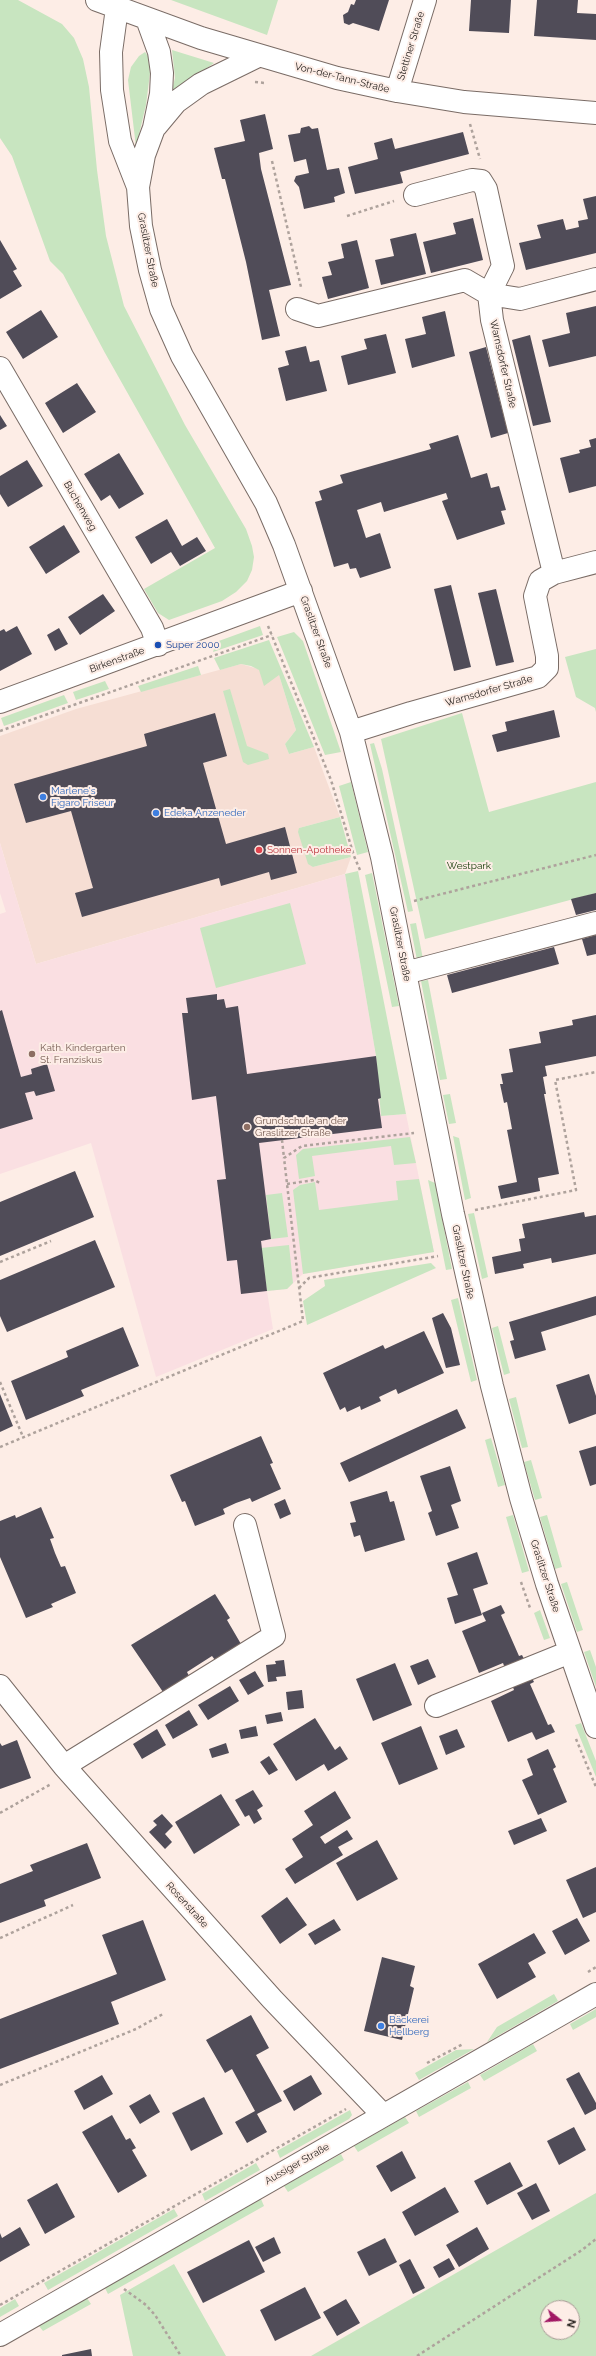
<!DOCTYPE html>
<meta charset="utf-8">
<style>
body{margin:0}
#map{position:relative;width:596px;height:2356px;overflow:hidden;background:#fdede6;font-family:Raleway,sans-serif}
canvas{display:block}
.north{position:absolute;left:540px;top:2300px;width:40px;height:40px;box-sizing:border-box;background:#fdede6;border:1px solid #a89c97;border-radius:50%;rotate:107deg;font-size:11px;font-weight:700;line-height:16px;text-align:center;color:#282320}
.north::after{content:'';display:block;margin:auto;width:14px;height:18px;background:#a11864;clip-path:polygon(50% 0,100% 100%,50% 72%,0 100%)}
</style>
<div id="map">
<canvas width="596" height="2356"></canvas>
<div class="north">N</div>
</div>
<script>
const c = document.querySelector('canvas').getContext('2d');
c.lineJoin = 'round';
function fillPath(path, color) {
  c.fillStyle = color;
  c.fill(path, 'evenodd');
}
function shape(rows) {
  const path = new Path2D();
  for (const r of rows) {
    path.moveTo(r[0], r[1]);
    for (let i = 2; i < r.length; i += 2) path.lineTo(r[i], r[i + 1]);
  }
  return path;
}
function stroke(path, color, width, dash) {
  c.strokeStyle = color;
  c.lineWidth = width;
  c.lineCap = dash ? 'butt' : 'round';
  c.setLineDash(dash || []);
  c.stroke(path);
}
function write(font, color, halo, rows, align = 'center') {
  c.font = font + ' Raleway,sans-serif';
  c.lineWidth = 4;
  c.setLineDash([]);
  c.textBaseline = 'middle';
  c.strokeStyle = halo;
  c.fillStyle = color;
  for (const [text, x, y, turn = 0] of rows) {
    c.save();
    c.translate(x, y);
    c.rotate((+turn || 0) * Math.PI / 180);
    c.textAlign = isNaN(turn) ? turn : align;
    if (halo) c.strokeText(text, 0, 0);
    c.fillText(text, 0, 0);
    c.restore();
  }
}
const built = shape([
 [241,664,279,675,296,730,285,744,289,754,314,747,340,817,299,828,313,867,351,857,345,874,36,964,0,843,0,736,76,709]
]);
const education = shape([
 [0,843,36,964,345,874,376,1056,381,1116,406,1114,434,1252,303,1274,287,1289,267,1291,273,1329,156,1377,91,1143,0,1174,0,914,6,912,0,893]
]);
const green = shape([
 [0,0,18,0,62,24,74,38,83,59,89,87,97,170,106,236,124,306,185,425,246,529,252,546,254,557,252,570,247,581,236,592,222,601,169,620,158,613,144,589,215,548,105,353,63,274,50,261,12,156,0,138],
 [171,0,278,0,267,35],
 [172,50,214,63,171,94,175,78],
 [145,52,148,56,150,73,146,105,136,147,128,80,131,67,139,56],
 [260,626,263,635,213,652,216,642],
 [294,632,303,641,341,752,325,755,277,637],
 [269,640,314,747,289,754,285,744,296,730,279,675,264,686,259,670,251,666,241,664,220,670,214,658],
 [596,649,596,712,595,708,576,697,565,657],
 [198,666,201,675,141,692,138,686],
 [105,681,109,689,76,700,73,692],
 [230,689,247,746,268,754,269,759,248,765,243,762,223,691],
 [64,695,68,703,4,726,1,718],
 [462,713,489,812,596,782,596,893,425,939,381,739],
 [374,743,382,769,413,911,408,912,370,744],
 [351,782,368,852,357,855,339,786],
 [340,817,351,857,313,867,308,864,298,832,299,828],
 [358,871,406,1114,381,1116,376,1056,345,874],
 [372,873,399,1006,392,1007,365,875],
 [290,903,306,964,216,988,200,928],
 [416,923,423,959,417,960,410,924],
 [428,980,447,1079,440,1080,421,981],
 [450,1094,456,1123,449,1124,443,1095],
 [453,1136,459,1138,471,1198,465,1200],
 [410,1137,416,1163,394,1165,391,1146,312,1156,315,1176,299,1179,296,1155,303,1149],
 [419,1179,434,1252,303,1274,293,1190,300,1185,315,1182,319,1210,398,1200,396,1181],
 [428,1180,435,1183,452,1269,446,1270],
 [282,1193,288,1237,271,1239,266,1195],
 [474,1213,488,1277,482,1279,468,1214],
 [289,1245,293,1283,287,1289,267,1291,261,1248],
 [431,1263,436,1268,307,1325,303,1301,325,1286,324,1280],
 [458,1298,477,1380,471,1382,451,1300],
 [498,1326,510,1373,504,1375,492,1328],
 [516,1397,528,1447,522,1448,509,1399],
 [491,1438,505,1485,498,1487,485,1440],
 [531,1460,542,1498,535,1500,524,1462],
 [513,1515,529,1571,522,1573,506,1517],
 [547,1515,562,1567,555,1569,540,1517],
 [567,1582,583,1630,577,1632,561,1584],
 [540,1610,550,1638,544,1640,534,1613],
 [590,1650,596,1667,596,1687,584,1652],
 [581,1723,596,1761,596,1777,575,1725],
 [554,1994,558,2001,487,2042,497,2027],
 [596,2009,596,2017,573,2030,570,2024],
 [533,2044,537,2051,484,2081,480,2075],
 [474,2049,419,2080,415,2073,456,2050],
 [468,2082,471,2088,419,2117,416,2111],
 [350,2110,352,2115,349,2119,280,2158,277,2151],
 [405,2117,409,2123,358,2152,354,2146],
 [341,2154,344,2160,288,2192,284,2186],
 [256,2163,260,2170,205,2201,202,2194],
 [596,2193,596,2356,311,2356],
 [548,2308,572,2308,572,2332,548,2332],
 [261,2199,264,2206,108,2294,105,2288],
 [174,2209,178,2216,48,2290,44,2283],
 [174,2264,226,2356,133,2356,120,2295],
 [87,2298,91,2304,43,2331,39,2326],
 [15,2299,19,2306,0,2317,0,2308]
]);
const building = shape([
 [356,0,389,0,379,31,353,23,349,25,344,23,343,15,348,12,351,4,354,5],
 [471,0,511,0,509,33,469,31],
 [537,0,578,0,577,13,596,14,596,40,534,36],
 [265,114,273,149,259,153,261,169,291,285,269,290,280,336,262,340,246,262,225,179,222,179,214,148,245,141,240,120],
 [309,126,312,129,318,128,327,170,339,168,345,193,334,197,335,202,304,209,299,187,294,181,296,176,309,173,306,159,294,162,288,135,300,133,301,128],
 [463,132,469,154,400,172,403,183,355,194,348,167,378,159,374,143,392,138,395,149],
 [596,196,596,253,526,270,519,243,541,238,537,225,563,219,566,230,579,227,578,221,588,219,583,199],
 [473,218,483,260,431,273,423,242,456,234,453,223],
 [416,233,426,274,381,285,375,260,394,256,390,239],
 [0,240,17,269,13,271,22,286,0,299],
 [357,240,369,288,328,299,322,277,332,275,328,262,344,258,341,244],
 [596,306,596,356,549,367,542,340,570,333,566,313],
 [41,310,58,337,23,359,6,332],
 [445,311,455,356,412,368,405,339,426,334,422,317],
 [386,334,396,373,348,385,341,356,367,349,364,339],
 [530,335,551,422,533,426,512,340],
 [306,346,310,362,319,360,327,391,286,401,278,368,289,365,285,351],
 [486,347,508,433,491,438,469,352],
 [77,383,96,412,63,433,45,403],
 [0,415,7,426,0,430],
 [458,435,471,478,487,473,491,488,499,486,506,510,501,511,505,524,457,540,442,501,448,499,446,493,384,512,381,502,357,510,366,538,380,533,391,568,360,578,356,568,350,569,348,563,334,567,315,502,322,500,319,491,343,483,340,475,431,449,429,444],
 [596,438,596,486,569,493,560,458,580,453,579,450,591,447,589,440],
 [119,453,144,494,119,509,110,495,101,501,84,474],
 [27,460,43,486,8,507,0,494,0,476],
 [167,519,182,546,197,537,206,551,180,566,171,552,151,564,135,537],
 [64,525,80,552,46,574,29,547],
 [451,585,471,667,454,671,434,589],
 [496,589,514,662,496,666,478,593],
 [103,594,115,611,80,635,68,617],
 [17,626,32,654,0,671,0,631,4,629,6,632],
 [59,628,68,644,55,651,47,635],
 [554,710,560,737,497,752,492,735,507,731,505,722],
 [215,713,227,756,203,763,226,844,285,827,297,873,271,880,269,872,221,886,219,878,82,917,75,893,93,888,71,811,26,823,14,784,147,746,144,734],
 [596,893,596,910,576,915,571,899],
 [596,935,596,954,587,956,582,939],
 [554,947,559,964,452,993,447,975],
 [217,994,217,1000,224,999,226,1008,238,1006,247,1074,376,1056,381,1098,378,1099,382,1128,259,1143,271,1239,261,1241,267,1291,241,1294,237,1260,227,1261,217,1180,226,1179,216,1096,192,1100,182,1013,188,1013,186,998],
 [2,1010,21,1077,32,1074,31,1069,47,1064,55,1091,36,1096,34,1091,25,1093,33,1119,0,1129,0,1011],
 [596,1015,596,1056,545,1066,547,1076,543,1077,546,1094,544,1094,559,1174,538,1178,540,1191,501,1199,498,1186,517,1182,507,1130,512,1129,507,1102,504,1103,500,1084,503,1084,501,1074,513,1072,509,1049,541,1043,539,1032,573,1025,572,1020],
 [75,1171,94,1217,0,1256,0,1202],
 [584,1212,585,1217,596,1215,596,1254,552,1263,551,1258,523,1264,524,1268,495,1274,492,1257,521,1251,519,1239,525,1238,522,1224],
 [95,1240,115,1287,7,1332,0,1316,0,1280],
 [596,1296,596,1315,541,1332,546,1350,515,1359,510,1341,514,1340,509,1322],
 [443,1313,451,1328,460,1365,446,1368,432,1318],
 [123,1327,139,1366,81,1390,84,1396,26,1420,11,1381,68,1357,66,1351],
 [424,1331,444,1373,398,1394,396,1389,379,1397,381,1401,361,1410,360,1406,347,1412,345,1407,340,1410,323,1373,383,1345,385,1349],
 [589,1374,596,1396,596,1414,569,1424,556,1385],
 [0,1394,13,1426,0,1432],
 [457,1409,466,1428,349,1482,340,1463],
 [261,1436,273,1463,270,1464,281,1489,252,1502,250,1498,236,1503,223,1509,225,1514,195,1526,185,1501,182,1502,170,1475],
 [596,1446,596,1484,590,1486,579,1451],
 [450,1466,461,1501,451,1505,459,1528,436,1536,428,1513,432,1511,420,1476],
 [387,1491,390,1502,394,1501,405,1540,365,1552,360,1535,354,1537,350,1523,356,1522,350,1502],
 [285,1499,291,1514,280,1519,274,1504],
 [41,1507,54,1538,50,1539,55,1553,61,1567,65,1566,76,1593,51,1604,53,1607,26,1618,0,1557,0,1521,15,1515,16,1518],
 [477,1552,488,1584,473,1589,482,1615,455,1624,447,1598,458,1595,447,1563],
 [215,1594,230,1618,227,1620,241,1644,215,1660,212,1656,187,1672,189,1676,163,1692,131,1645],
 [501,1605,505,1613,501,1615,519,1656,522,1655,526,1663,506,1671,503,1663,479,1673,462,1631,486,1621,482,1613],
 [428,1659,436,1677,418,1685,410,1666],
 [284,1660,286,1676,276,1677,277,1681,268,1682,266,1665,276,1664,275,1661],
 [395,1663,412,1705,373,1721,356,1679],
 [255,1671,264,1686,248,1695,239,1680],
 [530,1674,534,1682,530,1684,548,1725,551,1724,555,1732,536,1740,532,1732,508,1742,491,1701,514,1690,511,1682],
 [230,1686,239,1701,208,1720,198,1705],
 [302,1690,304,1708,288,1710,286,1692],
 [189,1710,198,1725,173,1739,165,1725],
 [281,1712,283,1721,267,1724,265,1715],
 [315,1718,335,1750,340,1746,348,1759,328,1771,324,1764,296,1781,273,1744],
 [256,1726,258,1736,241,1739,239,1730],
 [421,1726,438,1769,399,1785,381,1743],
 [157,1729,166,1745,142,1759,133,1744],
 [457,1729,465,1747,446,1755,439,1736],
 [17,1740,31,1778,0,1789,0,1743,2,1746],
 [226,1743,229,1753,212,1758,209,1749],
 [548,1749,556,1767,553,1769,567,1802,538,1815,522,1780,533,1775,527,1759],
 [269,1756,278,1770,269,1775,260,1762],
 [253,1790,263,1806,257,1810,262,1819,254,1824,249,1815,245,1817,235,1800],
 [335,1791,351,1818,320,1837,325,1844,347,1830,353,1839,338,1847,343,1855,295,1884,285,1869,303,1857,292,1839,313,1825,304,1811],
 [221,1794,240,1825,194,1854,175,1822],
 [162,1814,173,1826,165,1834,172,1842,165,1849,149,1832,157,1825,153,1821],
 [541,1818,547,1831,514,1845,508,1831],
 [377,1840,398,1879,357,1901,336,1863],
 [87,1843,101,1878,44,1900,46,1906,0,1923,0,1884,33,1871,30,1865],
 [596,1867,596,1912,583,1918,566,1880],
 [287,1897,307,1925,280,1944,261,1916],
 [577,1918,590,1941,565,1955,552,1931],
 [334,1919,341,1930,315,1945,308,1934],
 [143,1920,166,1980,111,2002,119,2024,0,2069,0,2019,117,1974,102,1935],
 [534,1933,546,1953,528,1963,536,1977,497,1999,478,1964],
 [382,1957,415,1966,410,1986,414,1988,402,2040,364,2031],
 [251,2015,269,2048,256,2055,282,2101,257,2114,267,2132,247,2143,235,2122,255,2111,232,2069,225,2073,206,2040],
 [579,2072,596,2103,596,2109,585,2115,566,2079],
 [102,2075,113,2094,84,2110,74,2091],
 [311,2075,322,2094,294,2111,283,2091],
 [150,2094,160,2112,140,2124,129,2106],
 [204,2097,223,2134,191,2151,172,2113],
 [112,2115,126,2140,130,2138,136,2148,132,2150,147,2176,118,2193,82,2132],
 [574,2127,586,2150,559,2165,547,2141],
 [402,2151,416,2178,391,2192,376,2166],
 [510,2162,523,2186,487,2205,474,2181],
 [57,2183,75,2217,45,2234,27,2200],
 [536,2183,550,2211,532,2220,517,2193],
 [445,2187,459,2212,415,2236,402,2212],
 [20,2227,30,2245,0,2262,0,2233,2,2238],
 [477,2227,489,2249,459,2267,446,2245],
 [274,2237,281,2253,263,2262,255,2247],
 [385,2238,397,2262,369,2276,357,2252],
 [249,2240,265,2272,203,2303,187,2272],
 [449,2258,455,2269,439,2278,433,2267],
 [410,2259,425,2288,413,2294,399,2265],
 [305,2287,321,2318,275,2341,260,2310],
 [346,2299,360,2323,337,2336,323,2312],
 [91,2349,92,2356,62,2356,62,2355]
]);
const path = shape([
 [255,82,265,83],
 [470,124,480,159],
 [272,161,301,287],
 [347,216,394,201],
 [268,626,331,780,354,856,360,870],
 [0,731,272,635],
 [414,901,596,855],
 [282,1140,284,1158],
 [287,1184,314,1180,320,1183],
 [475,1210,576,1190,555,1080,596,1072],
 [0,1262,51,1241],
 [299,1288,309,1278,438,1256],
 [0,1382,23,1437],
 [0,1447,303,1321,284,1158,302,1146,414,1133],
 [521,1582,530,1608],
 [576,1739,596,1787],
 [0,1813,51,1784],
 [0,1938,73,1905],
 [588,1972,596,1967],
 [427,2063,463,2044],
 [0,2085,136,2029,163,2014],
 [124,2289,146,2305,155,2315,181,2356],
 [0,2305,346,2109],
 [417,2356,582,2250,596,2239]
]);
const minor = shape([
 [97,0,201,38,337,78,397,91,464,102,596,113],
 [117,8,111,52,112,90,120,141,138,187],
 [147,19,159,52,162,73,161,94,154,128,144,155,138,187,141,226,150,270,161,309,182,356,266,503,284,545,351,732,382,857,453,1214,492,1386,521,1498,547,1584,596,1727],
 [397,91,425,0],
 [156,126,176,102,201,84,258,56],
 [297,309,318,316,465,280,489,294,503,266,486,189,481,181,472,180,415,195],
 [0,368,152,628,158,645],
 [554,573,492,320,489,294,520,299,596,279],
 [0,702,301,591],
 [351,732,411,713,538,677,547,668,547,656,535,596,540,581,554,573,596,562],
 [405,973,596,923],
 [0,1686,64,1766,152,1865,272,1999,383,2115],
 [436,1706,570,1652],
 [64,1766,274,1636,245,1525],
 [0,2335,596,1994]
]);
const markers = [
 [158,645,4,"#1a4fb4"],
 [43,797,4,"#3f7fe0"],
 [156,813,4,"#3f7fe0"],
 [259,850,4,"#e0444e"],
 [32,1054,4,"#8d6e63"],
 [247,1127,4,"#8d6e63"],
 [381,2026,4,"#3f7fe0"]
];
const streetNames = [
 ["Stettiner Straße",411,46,-73],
 ["Von-der-Tann-Straße",342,78,14],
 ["Graslitzer Straße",148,250,79],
 ["Warnsdorfer Straße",503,364,77],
 ["Buchenweg",80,506,60],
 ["Graslitzer Straße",316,632,70],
 ["Birkenstraße",117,660,-20],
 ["Warnsdorfer Straße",489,691,-16],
 ["Graslitzer Straße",400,944,79],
 ["Graslitzer Straße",463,1262,78],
 ["Graslitzer Straße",545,1576,72],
 ["Rosenstraße",187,1905,48],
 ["Aussiger Straße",297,2164,-30]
];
const transitNames = [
 ["Super 2000",166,645]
];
const shopNames = [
 ["Marlene's",51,791],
 ["Figaro Friseur",51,803],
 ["Edeka Anzeneder",164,813],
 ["Bäckerei",389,2020],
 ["Hellberg",389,2032]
];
const healthNames = [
 ["Sonnen-Apotheke",267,850]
];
const parkNames = [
 ["Westpark",469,866]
];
const educationNames = [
 ["Kath. Kindergarten",40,1048],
 ["St. Franziskus",40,1060],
 ["Grundschule an der",255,1121],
 ["Graslitzer Straße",255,1133]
];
fillPath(built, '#f6ded4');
fillPath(education, '#fadfe2');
fillPath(green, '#c8e5c0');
fillPath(building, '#504c58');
stroke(minor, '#7a6c66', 24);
stroke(path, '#aea29c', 2.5, [3, 3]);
stroke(minor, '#fff', 22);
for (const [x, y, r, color] of markers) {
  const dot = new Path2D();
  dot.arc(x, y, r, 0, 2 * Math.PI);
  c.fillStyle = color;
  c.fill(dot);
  stroke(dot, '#fdede6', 1.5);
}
write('10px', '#282320', '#fdede6', streetNames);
write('10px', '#164399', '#fdede6', transitNames, 'left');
write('10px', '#366cbe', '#fdede6', shopNames, 'left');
write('10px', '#be3a42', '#fdede6', healthNames, 'left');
write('10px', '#133906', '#fdede6', parkNames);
write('10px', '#785e54', '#fdede6', educationNames, 'left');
</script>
